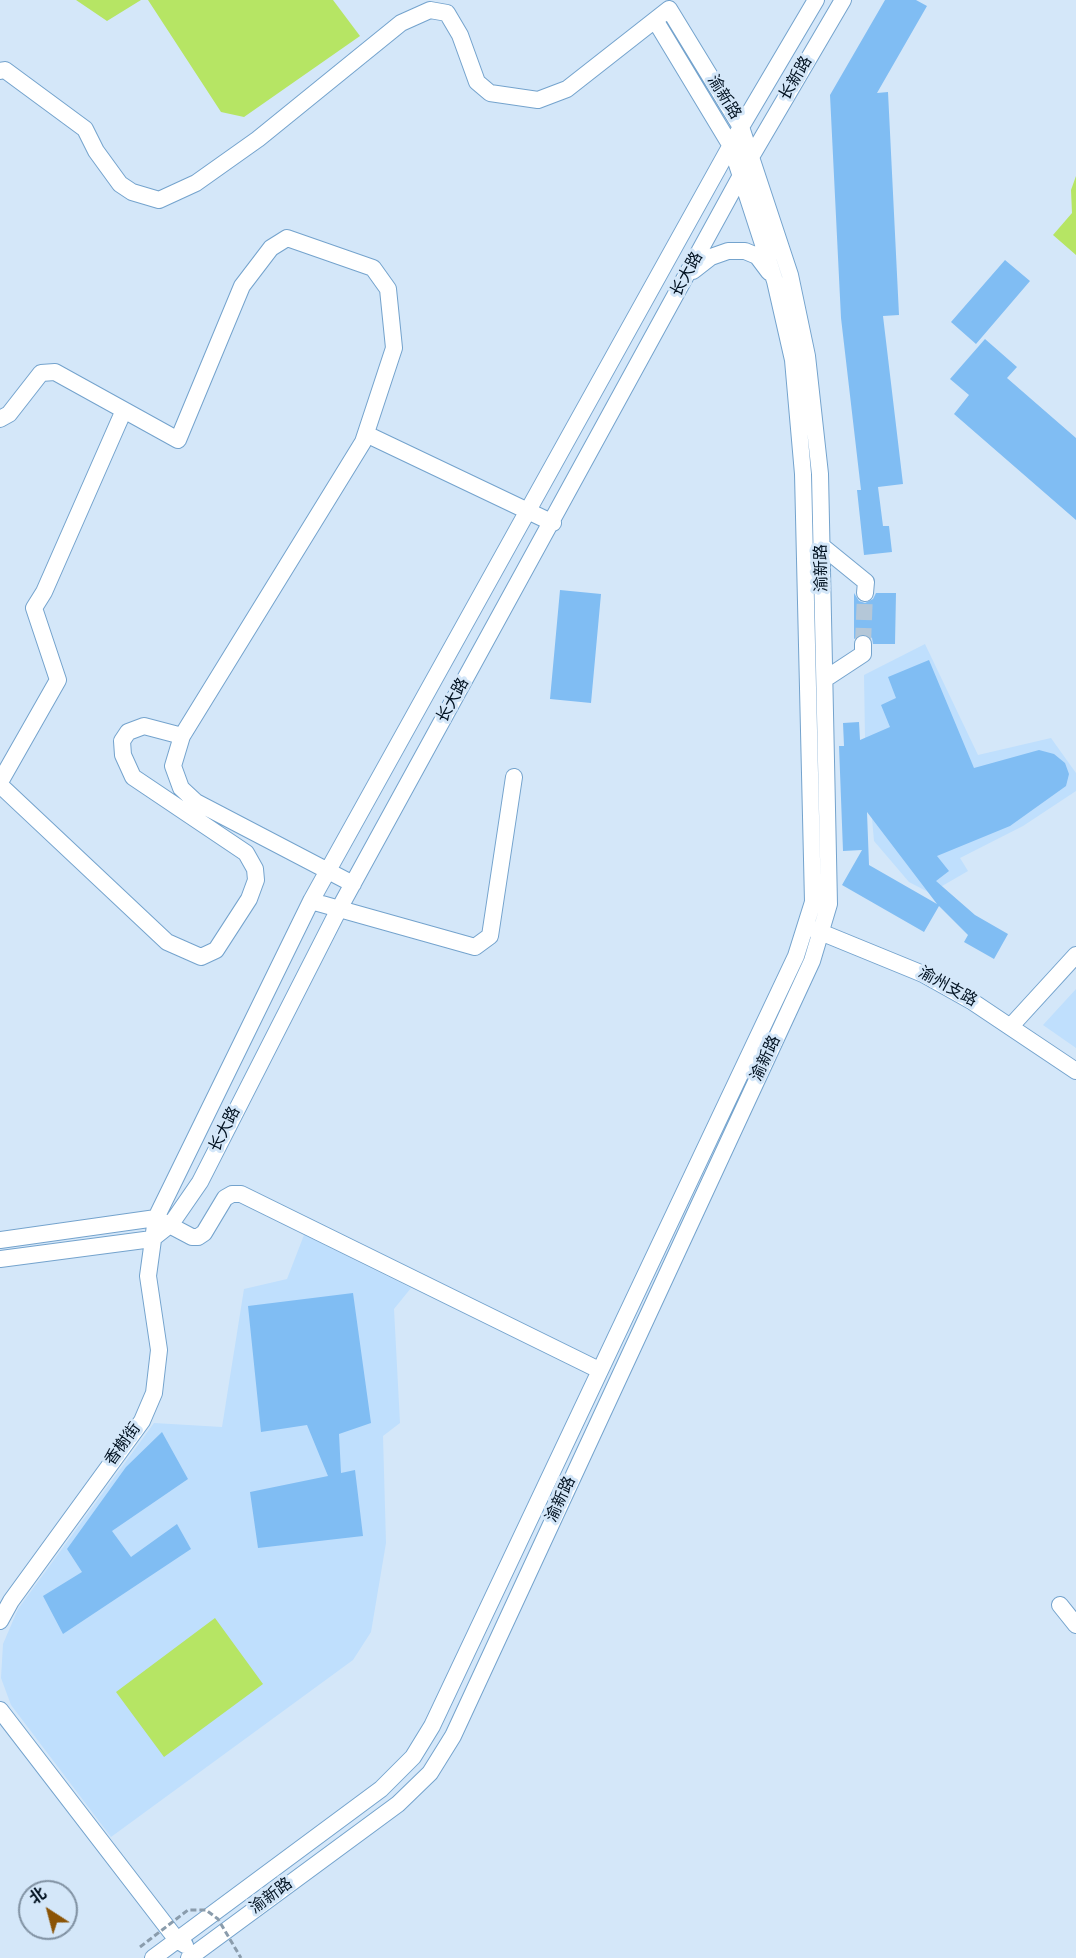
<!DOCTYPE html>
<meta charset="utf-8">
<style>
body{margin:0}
#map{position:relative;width:1076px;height:1958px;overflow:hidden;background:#d4e7f9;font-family:Overpass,"Noto Sans SC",sans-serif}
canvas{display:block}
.north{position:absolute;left:18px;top:1880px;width:60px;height:60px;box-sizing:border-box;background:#d4e7f9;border:2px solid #8091a2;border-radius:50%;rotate:324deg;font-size:16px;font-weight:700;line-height:24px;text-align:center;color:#011120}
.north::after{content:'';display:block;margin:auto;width:21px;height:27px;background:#8b5406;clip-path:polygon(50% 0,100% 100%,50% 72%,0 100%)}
</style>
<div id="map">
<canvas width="1076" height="1958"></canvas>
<div class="north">北</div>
</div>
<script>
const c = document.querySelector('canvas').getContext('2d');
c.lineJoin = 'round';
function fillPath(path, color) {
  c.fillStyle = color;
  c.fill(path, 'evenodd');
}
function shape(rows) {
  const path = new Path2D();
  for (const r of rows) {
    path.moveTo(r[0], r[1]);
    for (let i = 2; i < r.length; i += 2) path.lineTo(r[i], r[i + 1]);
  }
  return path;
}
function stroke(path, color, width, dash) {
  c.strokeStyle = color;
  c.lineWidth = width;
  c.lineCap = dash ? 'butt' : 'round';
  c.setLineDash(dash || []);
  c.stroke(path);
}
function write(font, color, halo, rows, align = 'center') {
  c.font = font + ' Overpass,"Noto Sans SC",sans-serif';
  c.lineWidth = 6;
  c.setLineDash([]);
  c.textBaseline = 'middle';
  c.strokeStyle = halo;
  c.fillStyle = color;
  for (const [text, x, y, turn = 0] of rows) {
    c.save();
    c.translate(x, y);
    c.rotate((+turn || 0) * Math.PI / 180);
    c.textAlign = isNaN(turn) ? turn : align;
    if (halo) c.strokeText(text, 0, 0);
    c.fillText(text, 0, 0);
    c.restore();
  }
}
const built = shape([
 [925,644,978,755,1051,738,1076,773,1076,791,1023,826,960,858,968,871,930,893,909,882,874,841,865,738,864,675],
 [1076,989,1076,1048,1043,1025],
 [304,1235,411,1288,394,1309,400,1423,383,1436,386,1543,371,1632,353,1660,111,1837,11,1705,1,1678,3,1644,18,1609,154,1423,222,1427,244,1289,287,1279]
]);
const green = shape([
 [76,0,141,0,107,21],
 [148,0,333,0,360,36,244,117,221,112],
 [1076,176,1076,255,1053,235,1072,213,1071,190],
 [215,1618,263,1684,164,1757,116,1692]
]);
const building = shape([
 [885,0,916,0,927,6,877,93,888,92,899,315,883,316,903,484,878,487,883,526,889,526,892,552,864,555,857,490,861,490,841,318,830,95],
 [1005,260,1030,281,976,344,951,322],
 [985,339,1017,367,1007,378,1076,438,1076,520,954,414,969,395,950,379],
 [560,590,601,594,591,703,550,699],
 [854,593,859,601,865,603,873,599,876,593,896,593,895,644,873,644,872,638,864,634,854,639],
 [929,660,974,768,1039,750,1054,754,1065,763,1069,774,1066,786,1010,826,937,856,949,871,936,881,975,915,1008,934,994,959,964,942,968,935,939,906,924,932,842,885,862,850,843,851,839,746,844,746,843,723,859,722,860,740,890,727,881,705,896,698,888,677],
 [867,812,937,904,869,865],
 [353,1293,371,1423,339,1434,341,1473,355,1470,363,1536,258,1548,250,1492,328,1476,307,1425,261,1432,248,1306],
 [162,1432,188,1479,112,1531,131,1557,177,1524,191,1549,63,1634,43,1596,82,1572,67,1549,126,1467]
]);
const minorTunnel = shape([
 [863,644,865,593]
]);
const minor = shape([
 [0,71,5,70,85,129,96,151,120,184,132,192,159,200,196,183,258,139,401,23,430,10,447,13,460,35,477,82,490,93,538,100,567,89,669,9,741,127,790,275,807,356,820,474,829,904,812,961,453,1736,430,1773,398,1804,189,1958],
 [693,271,711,257,728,251,745,251,757,256,769,272],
 [0,419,9,414,41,373,55,372,178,440,242,286,271,248,287,238,373,268,388,289,394,348,363,442,182,736,173,766,181,788,196,802,353,884],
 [366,434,553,523],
 [823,547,866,582,865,593],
 [825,679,863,654,863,644],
 [0,782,58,680,34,608,44,592,124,410],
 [0,785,167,942,201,957,216,950,249,899,256,880,255,869,246,853,133,777,123,755,122,741,128,732,144,726,182,736],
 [311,901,475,947,490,936,514,777],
 [813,929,923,974,973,1002,1076,1071],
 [1011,1026,1076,955],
 [0,1240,156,1218,192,1237,198,1237,204,1233,225,1198,232,1194,241,1194,599,1370],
 [0,1259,152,1239,171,1224,200,1182,339,909,751,157,843,0],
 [1060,1605,1076,1625],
 [0,1621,11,1601,142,1421,154,1393,159,1350,148,1276,156,1218,311,901,741,127,816,0],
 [0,1710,177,1940,185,1945],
 [153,1958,381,1789,413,1757,432,1726,796,956,813,902,803,474,793,360,775,281,731,146,655,20]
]);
const pathBridge = shape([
 [140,1947,188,1910,206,1910,218,1919,241,1958]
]);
const streetNames = [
 ["长新路",797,79,-60],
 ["渝新路",723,98,58],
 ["长大路",688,275,-61],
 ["渝新路",823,568,-91],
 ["长大路",454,701,-61],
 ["渝州支路",947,988,29],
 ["渝新路",767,1059,-65],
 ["长大路",226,1130,-63],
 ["香榭街",124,1445,-54],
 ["渝新路",562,1500,-65],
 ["渝新路",272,1897,-36]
];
fillPath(built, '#bfdffd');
fillPath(green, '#b6e564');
fillPath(building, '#80bdf3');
stroke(minorTunnel, '#b4c7d8', 16, [16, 8]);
stroke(minor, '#74a3cd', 18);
stroke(minor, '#fff', 16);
stroke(pathBridge, '#8a9cac', 3, [6, 3]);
write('16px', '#011120', '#d4e7f9', streetNames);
</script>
